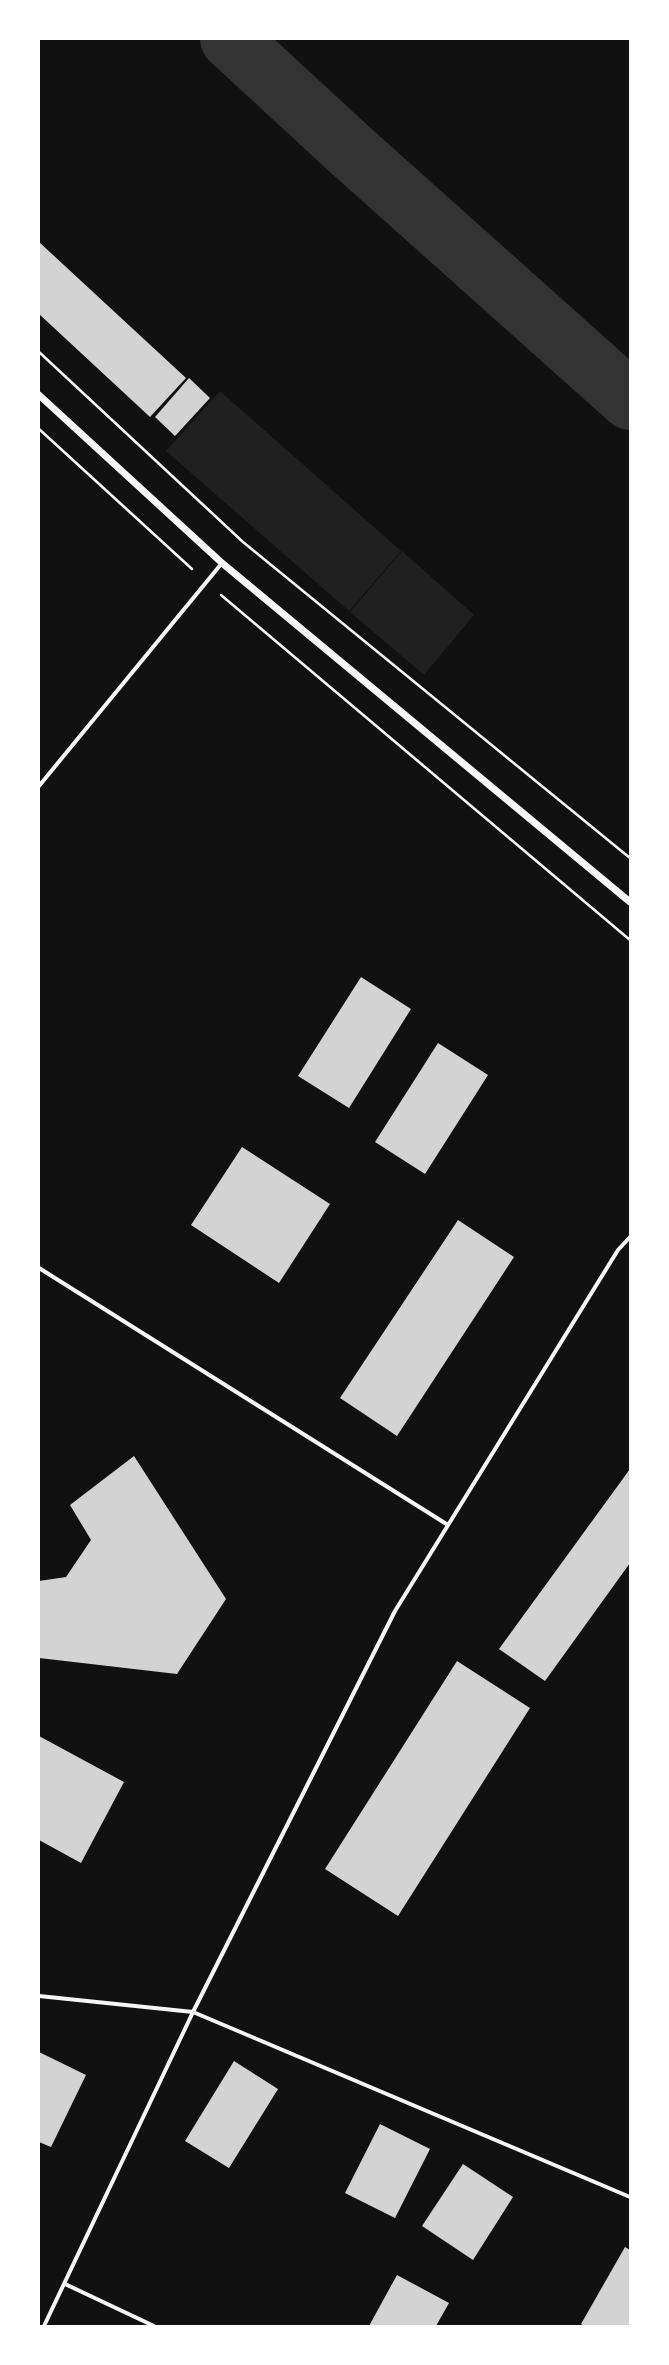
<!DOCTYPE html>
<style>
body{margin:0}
#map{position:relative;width:669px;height:2365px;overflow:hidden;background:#111;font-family:"Fira Sans Condensed",sans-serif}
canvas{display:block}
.frame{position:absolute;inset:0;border:40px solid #fff;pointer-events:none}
</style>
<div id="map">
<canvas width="669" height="2365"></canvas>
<div class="frame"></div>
</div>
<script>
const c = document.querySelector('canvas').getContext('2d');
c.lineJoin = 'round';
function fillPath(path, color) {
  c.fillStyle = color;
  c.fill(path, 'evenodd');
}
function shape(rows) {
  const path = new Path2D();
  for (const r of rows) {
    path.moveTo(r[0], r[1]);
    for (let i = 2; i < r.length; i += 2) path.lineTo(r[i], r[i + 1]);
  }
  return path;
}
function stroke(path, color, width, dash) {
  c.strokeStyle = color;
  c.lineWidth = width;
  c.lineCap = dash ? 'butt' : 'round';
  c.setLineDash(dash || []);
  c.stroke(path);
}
const green = shape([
 [220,391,401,551,349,611,166,451],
 [402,551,474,615,424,675,350,612]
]);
const river = shape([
 [230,39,348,148,630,400]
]);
const building = shape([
 [39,242,186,378,150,417,39,314],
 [189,378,210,398,175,436,155,417],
 [361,977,411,1009,349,1108,298,1076],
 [438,1043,488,1075,425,1174,375,1142],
 [242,1147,330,1204,279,1283,191,1225],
 [458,1220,514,1257,397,1436,340,1398],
 [134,1456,226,1599,177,1674,39,1658,39,1581,66,1577,91,1540,70,1505],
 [630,1469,630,1563,545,1681,499,1649],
 [457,1661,530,1708,398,1916,325,1869],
 [39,1736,124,1782,81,1863,39,1840],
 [39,2052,86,2075,51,2147,39,2142],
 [234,2061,278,2089,229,2168,185,2141],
 [380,2124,430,2149,395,2218,345,2193],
 [463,2164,513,2197,473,2260,422,2226],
 [625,2247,630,2250,630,2326,584,2326,581,2324],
 [397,2275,449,2303,436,2326,369,2326]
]);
const path = shape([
 [39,352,243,542,630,858],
 [39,429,192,569],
 [221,595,630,940]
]);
const minor = shape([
 [39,786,222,563],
 [39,1268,448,1525],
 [39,1996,193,2012,630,2197],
 [65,2284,154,2326],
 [44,2326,193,2012,395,1611,618,1250,630,1237]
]);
const tertiary = shape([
 [39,395,222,563,630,902]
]);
fillPath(green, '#202020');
stroke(river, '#333', 60);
fillPath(building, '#d3d3d3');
stroke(path, '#f5f5f5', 2.5);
stroke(minor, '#f5f5f5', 4);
stroke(tertiary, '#f5f5f5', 7);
</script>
